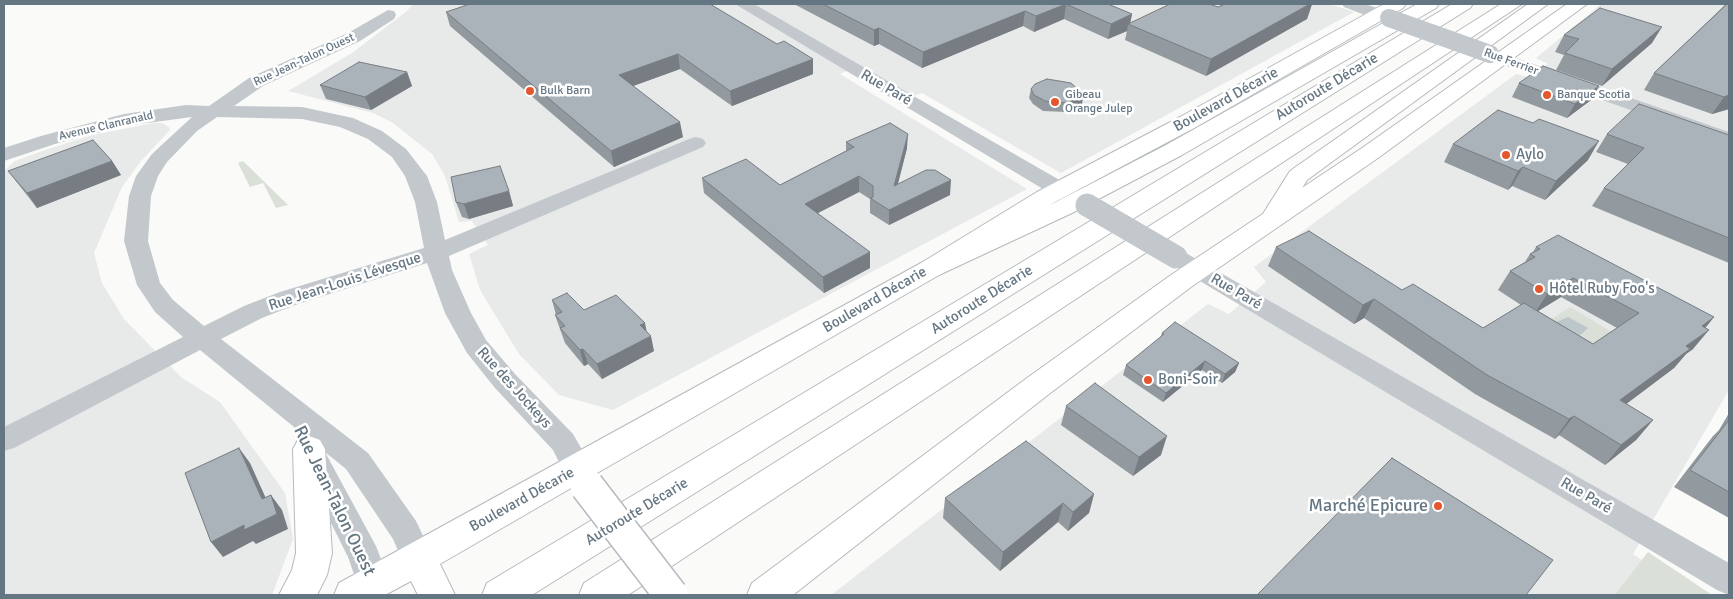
<!DOCTYPE html>
<meta charset="utf-8">
<style>
body{margin:0}
#map{position:relative;width:1733px;height:599px;overflow:hidden;background:#fafaf8;font-family:Signika,sans-serif}
canvas{display:block}
.frame{position:absolute;inset:0;border:5px solid #657683;pointer-events:none}
</style>
<div id="map">
<canvas width="1733" height="599"></canvas>
<div class="frame"></div>
</div>
<script>
const c = document.querySelector('canvas').getContext('2d');
c.lineJoin = 'round';
function fillPath(path, color) {
  c.fillStyle = color;
  c.fill(path, 'evenodd');
}
function shape(rows) {
  const path = new Path2D();
  for (const r of rows) {
    path.moveTo(r[0], r[1]);
    for (let i = 2; i < r.length; i += 2) path.lineTo(r[i], r[i + 1]);
  }
  return path;
}
function stroke(path, color, width, dash) {
  c.strokeStyle = color;
  c.lineWidth = width;
  c.lineCap = dash ? 'butt' : 'round';
  c.setLineDash(dash || []);
  c.stroke(path);
}
function write(font, color, halo, rows, align = 'center') {
  c.font = font + ' Signika,sans-serif';
  c.lineWidth = 5;
  c.setLineDash([]);
  c.textBaseline = 'middle';
  c.strokeStyle = halo;
  c.fillStyle = color;
  for (const [text, x, y, turn = 0] of rows) {
    c.save();
    c.translate(x, y);
    c.rotate((+turn || 0) * Math.PI / 180);
    c.textAlign = isNaN(turn) ? turn : align;
    if (halo) c.strokeText(text, 0, 0);
    c.fillText(text, 0, 0);
    c.restore();
  }
}
const built = shape([
 [413,4,1330,4,1354,12,1061,173,922,93,912,97,857,66,840,74,1027,189,613,410,559,395,519,354,480,290,469,254,488,245,472,221,459,222,445,176,432,154,393,123,373,113,288,91,352,53,407,11],
 [1601,4,1729,4,1729,390,1633,554,1695,595,831,595,1208,304,1229,314,1266,282,1254,267,1516,74,1528,77,1548,64,1536,58],
 [154,123,162,123,169,127,170,130,141,161,122,187,94,253,102,283,124,319,181,377,220,402,285,493,293,539,272,595,4,595,4,171,15,161,45,150,92,135]
]);
const green = shape([
 [243,161,288,205,276,208,263,183,250,187,238,163],
 [1570,307,1612,332,1569,364,1529,334],
 [1648,552,1712,595,1615,595]
]);
const water = shape([
 [1568,317,1588,328,1575,340,1556,322]
]);
const minor = shape([
 [735,4,754,4,1089,197,1092,202,1089,207,1081,209,1073,207,735,4],
 [1342,4,1365,4,1395,14,1397,18,1395,22,1389,23,1383,22,1344,7,1342,4],
 [388,10,394,11,396,15,394,19,360,41,263,86,234,106,302,107,353,118,382,131,406,149,427,176,437,202,445,240,689,139,696,137,703,139,706,143,703,147,449,256,452,270,471,313,486,340,515,374,573,434,593,469,589,478,578,481,567,478,553,450,495,388,467,353,445,313,427,263,298,304,262,318,221,339,368,453,416,521,434,559,430,569,418,573,406,569,393,539,346,469,325,452,376,546,390,583,385,594,366,595,361,594,348,557,297,455,302,447,312,443,316,445,200,350,14,448,4,451,4,427,183,337,155,312,137,285,124,241,129,196,136,176,152,154,192,117,125,126,55,144,4,161,4,148,41,136,124,114,186,105,209,106,249,78,348,33,388,10],
 [217,117,302,119,340,127,368,139,392,157,405,176,415,202,424,248,280,292,244,306,204,326,173,300,160,283,148,241,151,196,158,176,167,162,197,131,217,117],
 [1490,49,1729,132,1729,145,1484,58,1481,54,1484,50,1490,49],
 [1176,249,1184,252,1729,563,1729,595,1717,590,1168,262,1164,257,1168,252,1176,249]
]);
const major = shape([
 [1384,4,1406,4,1403,8,1196,127,1055,202,939,275,440,564,455,595,418,595,411,581,385,595,334,595,339,583,921,263,1037,192,1180,117,1384,4],
 [1567,4,1587,4,1378,158,1191,287,1049,394,793,595,747,595,752,583,1027,378,1171,275,1362,148,1567,4],
 [309,436,320,440,325,449,332,553,327,575,317,595,279,595,292,570,296,553,293,449,298,440,309,436]
]);
const highway = shape([
 [1417,4,1439,4,1436,8,1182,155,1072,213,939,275,930,278,921,275,917,269,921,263,1054,203,1166,145,1417,4],
 [1452,4,1473,4,1470,8,532,595,482,595,487,583,1452,4],
 [1501,4,1522,4,628,595,579,595,584,583,1501,4],
 [1528,4,1548,4,1307,180,1282,222,1273,224,1264,222,1261,217,1290,171,1528,4]
]);
const minorBridgeFar1 = shape([
 [1389,18,1490,54]
]);
const minorBridge = shape([
 [1087,205,1176,257]
]);
const majorBridge = shape([
 [587,486,671,595]
]);
const wall = shape([
 [794,4,1108,4,1132,14,1130,23,1218,7,1225,4,1312,4,1307,19,1206,76,1125,40,1127,31,1108,39,1064,19,1034,32,1023,26,922,68,879,44,874,46],
 [1723,4,1729,4,1729,109,1712,114,1644,90,1654,73,1725,5],
 [446,12,813,74,732,106,680,69,633,86,683,137,614,167,450,26],
 [1564,35,1652,43,1602,86,1556,70,1564,55,1555,52],
 [407,72,412,86,371,110,326,99,320,85],
 [1519,83,1599,86,1591,100,1567,118,1512,97],
 [1031,89,1083,94,1082,104,1066,112,1043,111,1033,104,1029,98],
 [1533,123,1588,160,1545,200,1512,186,1508,190,1444,162,1453,144],
 [1607,134,1729,135,1729,263,1592,206,1604,188,1628,164,1596,152],
 [846,142,907,148,898,184,950,195,889,225,870,213,870,199,859,192,818,213,870,268,824,293,704,193,702,178,780,185,846,151],
 [112,161,121,175,37,208,19,185,8,171],
 [509,191,513,206,469,219,462,217,456,202],
 [1276,247,1402,290,1483,328,1521,305,1498,290,1510,271,1525,262,1530,254,1533,252,1536,247,1714,317,1705,328,1693,349,1686,354,1674,368,1626,404,1653,420,1636,440,1605,465,1559,435,1555,439,1475,394,1364,318,1354,324,1268,266],
 [1561,297,1617,328,1593,344,1538,311],
 [552,300,584,310,646,332,654,351,602,379,588,364,584,366,565,343,555,315,556,315],
 [1162,333,1239,363,1235,372,1222,383,1202,370,1163,402,1123,375,1126,365,1160,338],
 [1066,406,1161,455,1133,476,1061,425],
 [1729,413,1729,518,1674,487,1713,436,1719,430],
 [1094,494,1089,513,1068,531,1058,522,1000,571,943,518,945,498]
]);
const shadedWall = shape([
 [1066,4,1064,19,1034,32,1036,16],
 [1310,4,1312,4,1307,19,1206,76,1211,59],
 [1025,11,1023,26,922,68,923,52],
 [1132,14,1130,24,1128,24,1127,31,1108,39,1111,24],
 [1662,27,1652,43,1602,86,1612,69],
 [879,28,879,44,874,46,874,30],
 [678,54,680,69,622,90,619,75],
 [813,59,813,74,732,106,730,91],
 [407,72,412,86,371,110,365,97],
 [1599,86,1591,100,1567,118,1575,104],
 [1083,94,1082,104,1066,112,1067,103],
 [1729,95,1729,109,1712,114,1724,97],
 [680,122,683,137,614,167,611,151],
 [908,134,907,148,893,202,894,186],
 [1599,141,1588,160,1545,200,1556,181],
 [112,161,121,175,37,208,27,193],
 [1523,167,1512,186,1508,190,1518,171],
 [859,176,859,192,806,219,805,204],
 [951,180,950,195,889,225,889,210],
 [509,191,513,206,469,219,464,204],
 [870,252,870,268,824,293,823,277],
 [1573,278,1561,297,1535,313,1547,294],
 [1374,299,1364,318,1354,324,1363,305],
 [1714,317,1698,337,1702,326],
 [645,323,648,338,651,336,654,351,602,379,597,364,640,325],
 [1709,330,1693,349,1686,354,1674,368,1605,420,1620,400,1686,346],
 [583,349,588,364,584,366,580,350],
 [1205,361,1202,370,1163,402,1166,393],
 [1239,363,1235,372,1222,383,1225,374],
 [1574,416,1559,435,1555,439,1569,419],
 [1653,420,1636,440,1605,465,1621,445],
 [1167,436,1161,455,1133,476,1139,457],
 [239,448,250,463,273,514,262,499],
 [1094,494,1089,513,1068,531,1073,512],
 [271,495,282,510,288,529,256,544,253,541,223,557,211,542,244,525],
 [1063,503,1058,522,1000,571,1003,552]
]);
const building = shape([
 [470,4,710,4,777,44,784,41,813,59,730,91,678,54,619,75,680,122,611,151,446,12,470,4],
 [823,4,1108,4,1132,14,1111,24,1066,4,1036,16,1025,11,923,52,879,28,874,30,823,4],
 [1170,4,1209,4,1218,7,1225,4,1310,4,1211,59,1128,24,1170,4],
 [1727,4,1729,4,1729,95,1724,97,1654,73,1727,4],
 [1600,8,1662,27,1612,69,1565,53,1579,39,1564,35,1600,8],
 [359,62,407,72,365,97,320,85,359,62],
 [1543,66,1599,86,1575,104,1519,83,1543,66],
 [1047,79,1071,83,1083,94,1067,103,1045,101,1034,95,1031,89,1035,84,1047,79],
 [1639,104,1729,135,1729,238,1604,188,1644,148,1607,134,1639,104],
 [1498,110,1533,123,1539,119,1599,141,1556,181,1523,167,1518,171,1453,144,1498,110],
 [890,123,908,134,894,186,926,170,935,170,951,180,889,210,870,198,873,197,873,186,859,176,805,204,870,252,823,277,702,178,746,159,780,185,854,147,846,142,890,123],
 [93,140,112,161,27,193,8,171,93,140],
 [500,166,509,191,464,204,456,202,451,177,500,166],
 [1309,231,1402,290,1413,284,1483,328,1524,303,1593,344,1639,313,1573,278,1547,294,1510,271,1535,257,1530,254,1540,249,1536,247,1558,235,1714,317,1702,326,1709,330,1686,346,1690,349,1620,400,1653,420,1621,445,1574,416,1569,419,1487,375,1374,299,1363,305,1276,247,1309,231],
 [567,293,584,310,616,295,645,323,640,325,651,336,597,364,583,349,580,350,560,328,565,326,555,315,562,312,552,300,567,293],
 [1175,322,1239,363,1225,374,1205,361,1166,393,1126,365,1164,334,1162,333,1175,322],
 [1095,383,1167,436,1139,457,1066,406,1095,383],
 [1729,420,1729,492,1690,470,1729,420],
 [1026,441,1094,494,1073,512,1063,503,1003,552,945,498,1026,441],
 [239,448,262,499,271,495,277,514,244,530,244,525,211,542,185,473,239,448],
 [1392,458,1553,560,1526,595,1257,595,1392,458]
]);
const markers = [
 [530,91,5,"#e4572e"],
 [1547,95,5,"#e4572e"],
 [1055,102,5,"#e4572e"],
 [1506,155,5,"#e4572e"],
 [1539,289,5,"#e4572e"],
 [1148,380,5,"#e4572e"],
 [1438,506,5,"#e4572e"]
];
const farStreetnames = [
 ["Rue Jean-Talon Ouest",304,60,-25],
 ["Rue Ferrier",1511,62,20],
 ["Avenue Clanranald",106,126,-13]
];
const farPoinames = [
 ["Bulk Barn",540,91],
 ["Gibeau",1065,95],
 ["Orange Julep",1065,109],
 ["Banque Scotia",1557,95]
];
const streetNames = [
 ["Autoroute Décarie",1327,87,-31],
 ["Rue Paré",886,88,30],
 ["Boulevard Décarie",1226,100,-29],
 ["Rue Jean-Louis Lévesque",345,282,-18],
 ["Rue Paré",1236,292,30],
 ["Boulevard Décarie",875,300,-30],
 ["Autoroute Décarie",982,300,-32],
 ["Rue des Jockeys",514,388,48],
 ["Rue Paré",1586,496,30],
 ["Boulevard Décarie",522,500,-29],
 ["Autoroute Décarie",637,512,-31]
];
const poiNames = [
 ["Aylo",1516,155],
 ["Hôtel Ruby Foo's",1549,289],
 ["Boni-Soir",1158,380]
];
const nearStreetnames = [
 ["Rue Jean-Talon Ouest",334,501,64]
];
const nearPoinames = [
 ["Marché Epicure",1428,506]
];
fillPath(built, '#e8e9e9');
fillPath(green, '#dadfd7');
fillPath(water, '#bbc7cb');
stroke(major, '#b5babe', 2);
stroke(highway, '#b4b9bd', 2);
fillPath(minor, '#c3c8cc');
fillPath(major, '#fff');
fillPath(highway, '#fff');
stroke(majorBridge, '#b5babe', 36, []);
stroke(minorBridgeFar1, '#c3c8cc', 18);
stroke(minorBridge, '#c3c8cc', 23);
stroke(majorBridge, '#fff', 33);
fillPath(wall, '#929a9f');
fillPath(shadedWall, '#777d82');
fillPath(building, '#aab3b9');
stroke(building, '#777d82', 1);
for (const [x, y, r, color] of markers) {
  const dot = new Path2D();
  dot.arc(x, y, r, 0, 2 * Math.PI);
  c.fillStyle = color;
  c.fill(dot);
  stroke(dot, '#fff', 2);
}
write('12px', '#657683', '#fff', farStreetnames);
write('12px', '#657683', '#fff', farPoinames, 'left');
write('15px', '#657683', '#fff', streetNames);
write('15px', '#657683', '#fff', poiNames, 'left');
write('18px', '#657683', '#fff', nearStreetnames);
write('18px', '#657683', '#fff', nearPoinames, 'right');
</script>
